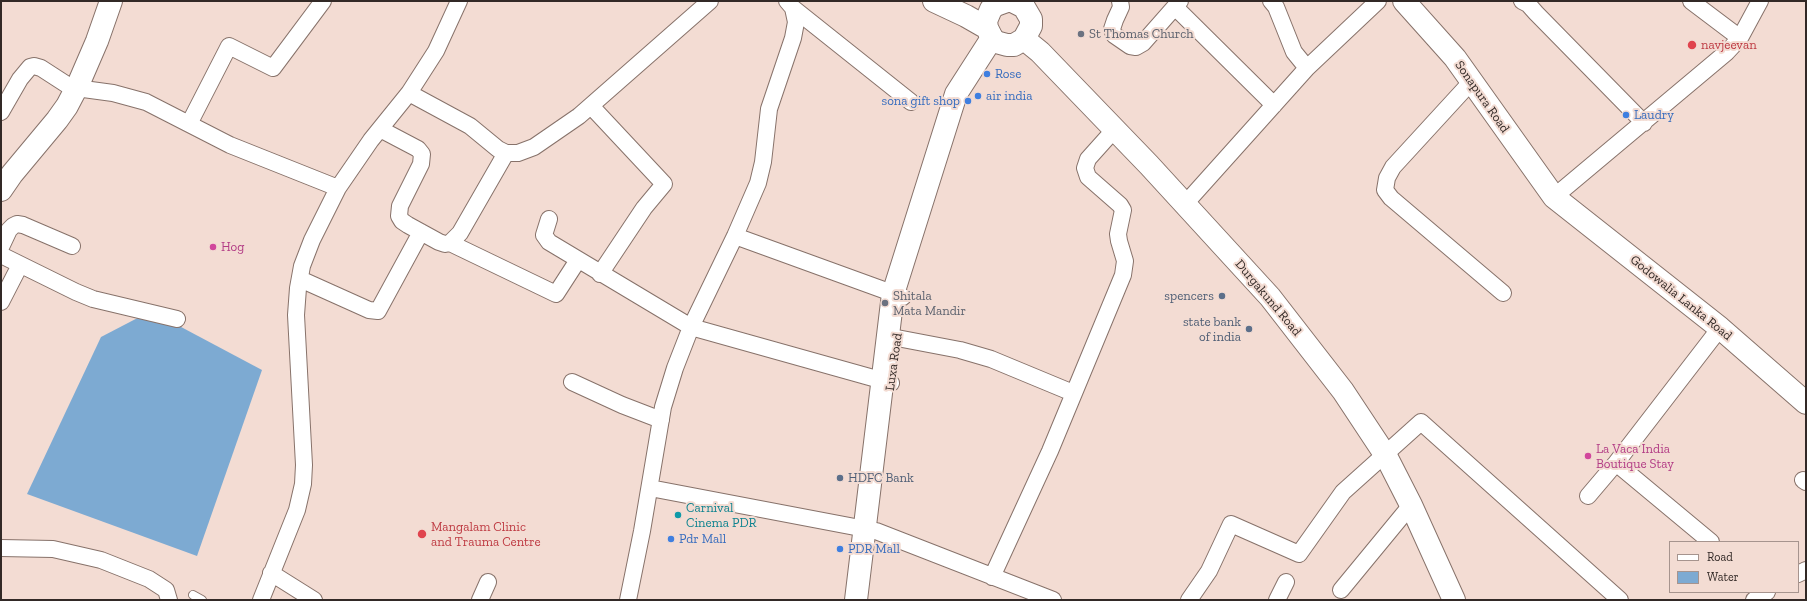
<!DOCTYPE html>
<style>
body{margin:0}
#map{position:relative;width:1807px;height:601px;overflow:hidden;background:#f3dcd3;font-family:"Zilla Slab",serif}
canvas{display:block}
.frame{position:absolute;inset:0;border:2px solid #322926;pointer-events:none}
.legend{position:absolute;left:1669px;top:541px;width:130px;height:52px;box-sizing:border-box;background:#f3dcd3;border:1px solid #a6948e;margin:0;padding:5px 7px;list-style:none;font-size:12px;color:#322926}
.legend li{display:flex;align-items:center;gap:8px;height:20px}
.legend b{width:20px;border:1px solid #a6948e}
</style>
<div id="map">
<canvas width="1807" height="601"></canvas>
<div class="frame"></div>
<ul class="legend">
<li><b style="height:5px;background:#fff"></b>Road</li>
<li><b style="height:11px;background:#7daad2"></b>Water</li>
</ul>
</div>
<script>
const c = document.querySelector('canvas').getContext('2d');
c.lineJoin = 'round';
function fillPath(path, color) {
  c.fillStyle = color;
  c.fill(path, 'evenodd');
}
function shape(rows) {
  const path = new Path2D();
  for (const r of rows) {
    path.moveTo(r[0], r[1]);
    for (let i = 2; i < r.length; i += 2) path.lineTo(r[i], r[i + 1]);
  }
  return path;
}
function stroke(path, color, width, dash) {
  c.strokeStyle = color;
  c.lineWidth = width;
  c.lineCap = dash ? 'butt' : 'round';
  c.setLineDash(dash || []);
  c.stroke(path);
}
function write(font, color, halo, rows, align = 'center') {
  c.font = font + ' "Zilla Slab",serif';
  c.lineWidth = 4;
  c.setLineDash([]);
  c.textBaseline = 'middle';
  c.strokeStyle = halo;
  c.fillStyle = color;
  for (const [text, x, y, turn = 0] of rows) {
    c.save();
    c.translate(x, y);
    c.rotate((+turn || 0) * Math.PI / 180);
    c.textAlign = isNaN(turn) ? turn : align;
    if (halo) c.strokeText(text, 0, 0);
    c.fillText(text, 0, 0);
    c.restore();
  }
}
const water = shape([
 [151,311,262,370,197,556,27,494,101,337]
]);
const lane = shape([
 [193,595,202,600]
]);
const street = shape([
 [1120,1,1121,7,1115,20,1112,29,1114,35,1130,46,1136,47,1143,43,1180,1],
 [1271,1,1276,7,1294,52,1307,68],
 [1522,1,1528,4,1536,13,1644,123],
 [1691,1,1740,38],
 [1175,7,1274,105],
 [793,8,911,102],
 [1471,82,1393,167,1387,178,1385,190,1391,198,1503,293],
 [76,88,113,93,146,102,230,145,338,188],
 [409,93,470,126,498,149,506,153,518,153,534,147,579,116,710,1],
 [591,106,664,184,644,208,600,274],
 [1,112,20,79,30,67,34,66,41,68,75,90],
 [189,124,229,46,273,68,323,1],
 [380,129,418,149,422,154,421,164,400,206,399,216,402,221,408,225,439,242,445,244,450,243,460,233,506,153],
 [1554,197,1727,52,1740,38,1760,1],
 [1185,204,1307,68,1378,1],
 [549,219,544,235,549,242,691,327,891,383],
 [735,236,903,297],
 [450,243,556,294,578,260],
 [1,247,9,230,13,226,17,224,23,225,72,246],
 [1,255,76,292,93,299,177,319],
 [300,279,369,310,378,311,421,232],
 [1,302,20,265],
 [897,338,960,350,991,359,1073,393],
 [572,382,622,405,661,420],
 [1616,463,1711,542],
 [1803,480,1806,482],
 [650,488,876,531,1053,600],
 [1588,496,1616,463,1720,328],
 [1,548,53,549,101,560,149,579,166,590,169,600],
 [271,573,314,600],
 [1798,574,1806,570],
 [992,577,1050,451,1123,275,1125,261,1119,241,1118,234,1123,210,1120,205,1088,177,1085,168,1088,159,1114,130],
 [1341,590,1411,505],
 [261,600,297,510,303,484,304,465,296,315,298,288,302,266,312,240,338,188,371,140,409,93,436,51,459,1],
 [480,600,488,582],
 [628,600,642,531,663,407,675,368,691,327,735,236,758,183,763,162,769,109,793,38,796,22,793,8,787,1],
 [1189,600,1209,571,1231,524,1299,554,1343,492,1421,422,1620,600],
 [1277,600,1286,582],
 [1754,600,1767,592]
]);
const secondary = shape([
 [1404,1,1455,58,1554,197,1720,328,1806,403],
 [1,190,12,174,57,120,67,106,78,85,97,41,111,1],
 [856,600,893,294,956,94,992,38]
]);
const primary = shape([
 [934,1,966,16,987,28],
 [1007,1,996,5,991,9,986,21,987,28,992,38,996,42,1007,45,1014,45,1024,39,1031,26,1031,19,1024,7,1012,1],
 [1024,39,1040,52,1149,165,1270,297,1343,391,1386,456,1411,505,1454,600]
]);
const markers = [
 [1081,34,4,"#6b7280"],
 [1692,45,5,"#e0444e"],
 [987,74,4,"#3f7fe0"],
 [978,96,4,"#3f7fe0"],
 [968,101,4,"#3f7fe0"],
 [1626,115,4,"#3f7fe0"],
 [213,247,4,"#d1479c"],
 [1222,296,4,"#5c6f8a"],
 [885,303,4,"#6b7280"],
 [1249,329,4,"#5c6f8a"],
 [1588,456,4,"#d1479c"],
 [840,478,4,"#5c6f8a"],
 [678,515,4,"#0f9aa8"],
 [422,534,5,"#e0444e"],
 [671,539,4,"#3f7fe0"],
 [840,549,4,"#3f7fe0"]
];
const worshipNames = [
 ["St Thomas Church",1089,34],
 ["Shitala",893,296],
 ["Mata Mandir",893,311]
];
const healthNames = [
 ["navjeevan",1701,45],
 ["Mangalam Clinic",431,527],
 ["and Trauma Centre",431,542]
];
const shopNames = [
 ["Rose",995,74],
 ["air india",986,96],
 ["sona gift shop",960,101,"right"],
 ["Laudry",1634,115],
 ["Pdr Mall",679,539],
 ["PDR Mall",848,549]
];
const streetNames = [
 ["Sonapura Road",1482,97,55],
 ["Durgakund Road",1268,298,50],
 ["Godowalia Lanka Road",1681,298,39],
 ["Luxa Road",894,362,-82]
];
const hotelNames = [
 ["Hog",221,247],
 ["La Vaca India",1596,449],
 ["Boutique Stay",1596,464]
];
const serviceNames = [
 ["spencers",1214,296],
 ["state bank",1241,322],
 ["of india",1241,337],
 ["HDFC Bank",848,478,"left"]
];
const cultureNames = [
 ["Carnival",686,508],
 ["Cinema PDR",686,523]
];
fillPath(water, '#7daad2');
stroke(lane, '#87726a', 10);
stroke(street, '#87726a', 18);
stroke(secondary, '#87726a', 24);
stroke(primary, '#87726a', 24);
stroke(lane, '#fff', 8);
stroke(street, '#fff', 16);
stroke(secondary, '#fff', 22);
stroke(primary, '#fff', 22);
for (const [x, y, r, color] of markers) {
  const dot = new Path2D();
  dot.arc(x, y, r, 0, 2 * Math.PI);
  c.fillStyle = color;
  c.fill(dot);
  stroke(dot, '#f3dcd3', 1.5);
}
write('13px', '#5b616d', '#f3dcd3', worshipNames, 'left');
write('13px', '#be3a42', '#f3dcd3', healthNames, 'left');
write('13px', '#366cbe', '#f3dcd3', shopNames, 'left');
write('13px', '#322926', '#f3dcd3', streetNames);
write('13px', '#b23c85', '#f3dcd3', hotelNames, 'left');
write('13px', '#4e5e75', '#f3dcd3', serviceNames, 'right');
write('13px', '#0d838f', '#f3dcd3', cultureNames, 'left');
</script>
